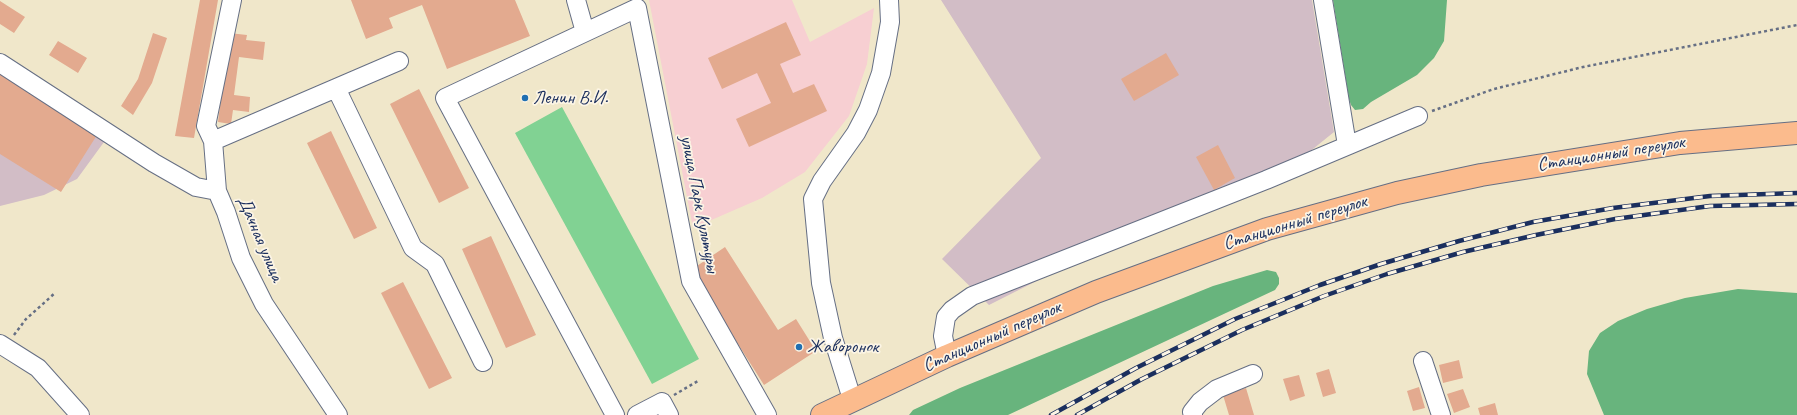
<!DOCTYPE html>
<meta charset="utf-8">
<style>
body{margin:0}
canvas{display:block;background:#f0e7ca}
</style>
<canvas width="1797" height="415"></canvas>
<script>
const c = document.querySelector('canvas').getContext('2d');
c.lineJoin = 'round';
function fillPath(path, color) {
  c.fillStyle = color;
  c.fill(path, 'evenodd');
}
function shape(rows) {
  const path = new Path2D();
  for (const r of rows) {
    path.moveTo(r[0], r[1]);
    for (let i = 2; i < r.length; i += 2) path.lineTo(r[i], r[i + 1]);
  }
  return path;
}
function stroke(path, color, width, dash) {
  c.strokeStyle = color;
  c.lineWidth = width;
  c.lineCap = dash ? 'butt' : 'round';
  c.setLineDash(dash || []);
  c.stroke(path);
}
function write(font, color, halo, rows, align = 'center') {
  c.font = font + ' Caveat,sans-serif';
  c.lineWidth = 3.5;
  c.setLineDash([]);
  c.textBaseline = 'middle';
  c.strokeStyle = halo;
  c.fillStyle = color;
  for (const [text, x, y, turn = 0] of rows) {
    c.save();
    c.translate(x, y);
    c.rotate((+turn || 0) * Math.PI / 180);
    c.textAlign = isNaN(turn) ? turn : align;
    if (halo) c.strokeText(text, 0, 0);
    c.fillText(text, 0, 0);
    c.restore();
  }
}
const built = shape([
 [649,0,792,0,810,42,874,8,867,64,849,116,805,172,762,198,693,228]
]);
const industrial = shape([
 [941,0,1312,0,1334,132,1308,153,1106,246,989,305,942,259,1041,158],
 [0,73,104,142,77,179,44,195,0,206]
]);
const green = shape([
 [562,107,699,359,652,384,515,133]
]);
const forest = shape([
 [1333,0,1447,0,1444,41,1434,58,1417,75,1371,102,1363,109,1355,110,1351,105,1349,99],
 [1267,270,1276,272,1279,278,1279,284,1275,290,1008,415,909,415,913,410,960,388,1074,342,1213,286],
 [1738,289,1797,293,1797,415,1604,415,1587,374,1589,351,1600,333,1618,321,1647,309,1685,298]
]);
const building = shape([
 [200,0,218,0,194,138,175,136],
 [351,0,515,0,530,36,447,69,422,5,389,18,393,28,366,39],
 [0,1,25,17,14,33,0,24],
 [786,22,801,55,780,64,793,93,814,84,827,111,749,147,736,119,771,103,757,73,722,89,708,58],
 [153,33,167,38,152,83,133,115,121,106,138,79],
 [229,33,247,35,246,40,265,42,263,60,239,57,234,95,250,97,249,112,233,110,231,124,218,122],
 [58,41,87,58,78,73,49,55],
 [1166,53,1179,75,1134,101,1121,79],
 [0,74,97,135,61,192,0,154],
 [419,89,469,188,439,203,390,104],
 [331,131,377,228,354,239,307,143],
 [1218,145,1235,178,1214,190,1196,157],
 [491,236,536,335,506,348,462,249],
 [725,247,778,330,796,319,816,351,764,385,691,270],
 [403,282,452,378,429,389,381,293],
 [1459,360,1463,378,1443,383,1439,365],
 [1329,369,1336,393,1323,397,1316,373],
 [1299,375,1305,396,1290,401,1283,379],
 [1419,387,1425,408,1413,411,1407,391],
 [1246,388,1254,415,1229,415,1223,395],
 [1463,389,1470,407,1454,413,1447,394],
 [1495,403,1498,415,1480,415,1478,408]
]);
const path = shape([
 [1432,111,1494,89,1583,67,1797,25],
 [14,335,26,319,55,293],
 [674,395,698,381]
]);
const minor = shape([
 [576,0,585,32],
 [1323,0,1347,145],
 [0,63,154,163,196,187,217,191,226,212,241,258,264,304,338,415],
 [336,88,413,248,435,264,483,362],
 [213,141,399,61],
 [217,191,213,141,206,126,232,0],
 [0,344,38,368,80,415],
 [947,356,943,336,946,317,952,310,972,296,1266,180,1418,116],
 [1423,361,1441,415],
 [852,399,833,338,821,283,813,199,822,181,856,133,868,110,881,73,890,22,889,0],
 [615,415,445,98,637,8,691,281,767,415],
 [637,415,662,402,669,415],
 [1193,415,1192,412,1200,402,1217,389,1253,374]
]);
const major = shape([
 [822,415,947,356,1096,292,1267,229,1397,193,1481,175,1680,143,1797,133]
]);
const rail = shape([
 [1051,415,1136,368,1235,319,1320,285,1381,264,1459,241,1533,222,1613,208,1710,196,1797,193],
 [1077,415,1142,379,1242,330,1324,296,1387,274,1463,252,1536,235,1615,219,1710,206,1797,204]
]);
const markers = [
 [525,98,4,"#1f6fb2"],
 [799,347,4,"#1f6fb2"]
];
const poiNames = [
 ["Ленин В.И.",533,98],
 ["Жаворонок",807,347]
];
const streetNames = [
 ["Станционный переулок",1611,154,-9],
 ["улица Парк Культуры",699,204,79],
 ["Станционный переулок",1295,223,-17],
 ["Дачная улица",260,239,67],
 ["Станционный переулок",992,337,-24]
];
fillPath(built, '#f7cfd2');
fillPath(industrial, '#d2bdc6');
fillPath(green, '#81d293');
fillPath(forest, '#68b47d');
fillPath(building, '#e3aa8f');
stroke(minor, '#666f84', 20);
stroke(major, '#666f84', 24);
stroke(path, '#666f84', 2.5, [3, 3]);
stroke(minor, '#fff', 18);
stroke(major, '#fbbb8d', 22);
stroke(rail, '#1b2f5e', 4.5);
stroke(rail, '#fcf5e5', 3, [9]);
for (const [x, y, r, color] of markers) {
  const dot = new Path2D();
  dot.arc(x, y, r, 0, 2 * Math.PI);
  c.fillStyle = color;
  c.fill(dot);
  stroke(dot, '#fcf5e5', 1.5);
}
write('19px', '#1b2f5e', '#fcf5e5', poiNames, 'left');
write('19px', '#1b2f5e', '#fcf5e5', streetNames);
</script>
